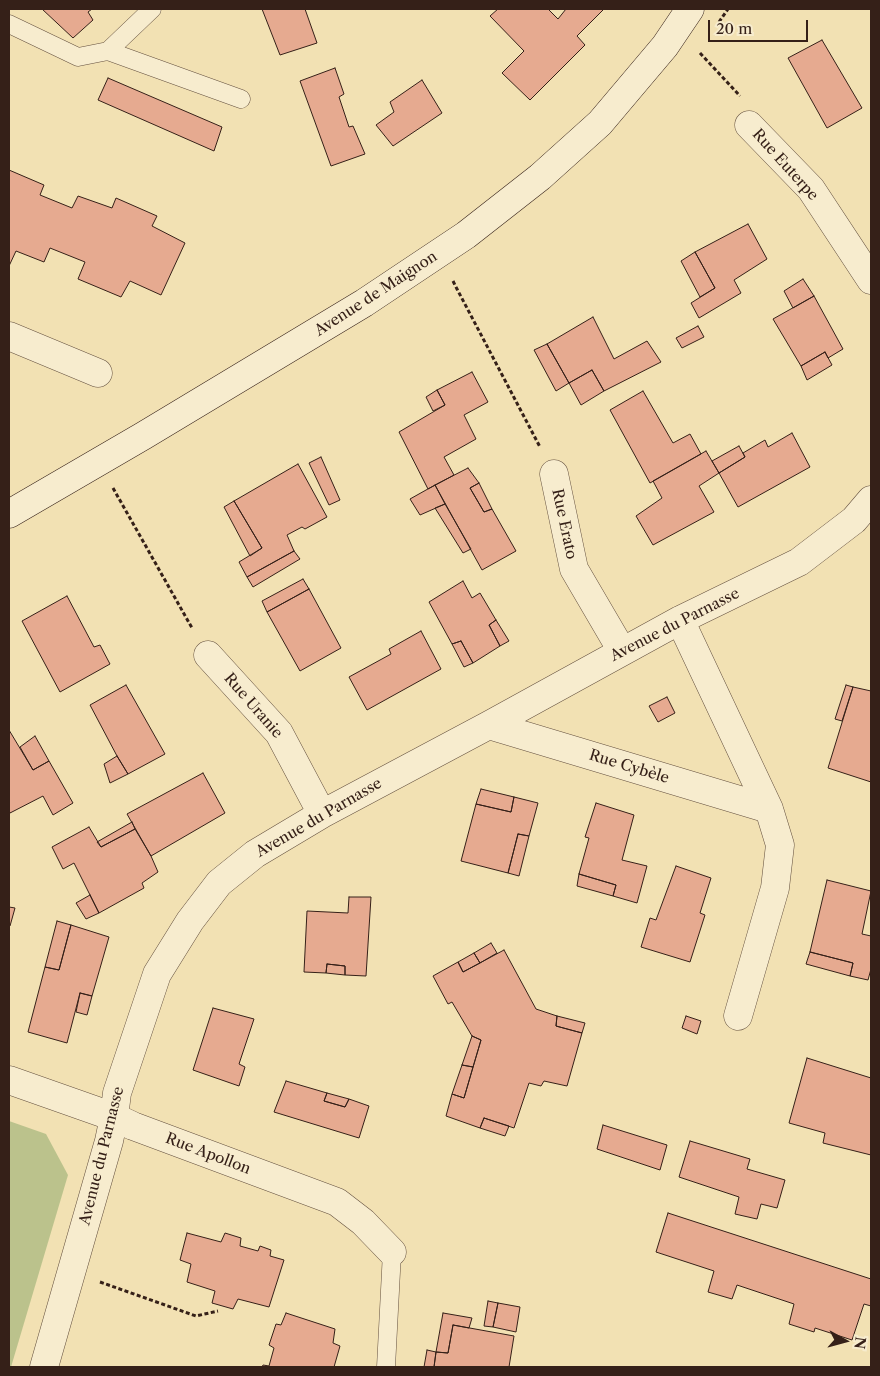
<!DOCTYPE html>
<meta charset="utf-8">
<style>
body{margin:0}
#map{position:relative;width:880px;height:1376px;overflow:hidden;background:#f2e1b3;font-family:"Libre Caslon Text",serif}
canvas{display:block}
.frame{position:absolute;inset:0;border:10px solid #352018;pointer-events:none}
.north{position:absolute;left:820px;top:1316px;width:50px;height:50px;-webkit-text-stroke:4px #f7ecce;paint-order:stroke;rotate:97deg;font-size:14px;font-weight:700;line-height:20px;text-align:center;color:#352018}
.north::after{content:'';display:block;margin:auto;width:18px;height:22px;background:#352018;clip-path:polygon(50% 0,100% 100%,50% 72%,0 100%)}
.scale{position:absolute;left:708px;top:20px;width:100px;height:22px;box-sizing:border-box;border:2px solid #352018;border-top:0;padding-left:6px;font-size:15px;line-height:18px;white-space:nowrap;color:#352018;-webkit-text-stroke:4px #f7ecce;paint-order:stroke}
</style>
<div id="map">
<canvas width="880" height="1376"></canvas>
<div class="frame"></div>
<div class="north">N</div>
<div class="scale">20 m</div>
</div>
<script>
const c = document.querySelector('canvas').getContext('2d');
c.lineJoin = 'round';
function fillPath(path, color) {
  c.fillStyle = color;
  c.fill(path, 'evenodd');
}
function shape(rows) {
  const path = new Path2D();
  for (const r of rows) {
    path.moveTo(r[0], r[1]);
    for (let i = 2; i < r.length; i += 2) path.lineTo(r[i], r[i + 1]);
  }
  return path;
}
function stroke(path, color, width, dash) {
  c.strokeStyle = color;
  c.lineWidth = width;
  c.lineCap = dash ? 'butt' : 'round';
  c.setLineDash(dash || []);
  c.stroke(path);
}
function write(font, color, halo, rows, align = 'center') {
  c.font = font + ' "Libre Caslon Text",serif';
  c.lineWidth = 4;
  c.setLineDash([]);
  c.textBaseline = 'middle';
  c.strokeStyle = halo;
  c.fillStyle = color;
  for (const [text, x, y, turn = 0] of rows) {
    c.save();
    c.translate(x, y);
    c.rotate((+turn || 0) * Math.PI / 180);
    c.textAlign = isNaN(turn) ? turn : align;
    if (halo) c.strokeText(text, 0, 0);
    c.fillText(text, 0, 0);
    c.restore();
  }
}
const green = shape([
 [9,1121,46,1134,68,1175,11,1367,9,1367]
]);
const building = shape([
 [42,9,92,9,88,12,93,20,73,38,42,9],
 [262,9,305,9,317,43,280,55,262,9],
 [498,9,548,9,558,19,566,9,604,9,577,36,585,45,530,100,502,73,524,51,490,16,498,9],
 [822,40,862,108,827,128,788,58,822,40],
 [335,68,344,94,339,97,349,127,353,126,365,154,331,166,300,81,335,68],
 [108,78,222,127,214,151,98,100,108,78],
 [422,80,442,113,393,146,376,125,394,112,390,102,422,80],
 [9,170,44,185,40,195,72,208,78,196,112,208,116,198,157,216,152,226,185,243,161,295,130,281,121,297,78,279,85,262,50,248,44,262,16,251,9,266,9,170],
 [748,224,767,259,734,280,741,293,699,318,691,303,715,288,695,252,748,224],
 [695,252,715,288,700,297,681,261,695,252],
 [803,279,814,296,793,308,784,291,803,279],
 [814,296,843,349,828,358,825,352,801,366,773,319,814,296],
 [593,317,614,359,647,341,661,362,604,391,592,370,569,383,547,344,593,317],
 [698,326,704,337,682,348,676,338,698,326],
 [547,344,569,383,556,391,534,350,547,344],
 [825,352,832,365,807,380,801,366,825,352],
 [592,370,604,391,581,405,569,383,592,370],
 [472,372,488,402,464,415,476,439,444,457,454,475,428,489,399,432,445,405,437,390,472,372],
 [437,390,445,405,433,411,426,397,437,390],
 [643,391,673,443,690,434,701,454,650,483,610,410,643,391],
 [792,433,810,467,738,507,719,473,745,457,743,453,765,440,768,447,792,433],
 [739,446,745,457,719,473,712,461,739,446],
 [706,451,719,473,699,486,714,512,653,545,636,516,662,498,653,481,706,451],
 [321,457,340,500,329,505,309,463,321,457],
 [298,464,327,517,305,529,302,527,287,535,294,551,247,577,239,562,262,548,234,501,298,464],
 [468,468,479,483,470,488,484,512,492,509,516,551,482,570,435,485,468,468],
 [479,483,492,509,484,512,470,488,479,483],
 [435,485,445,504,420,515,410,499,435,485],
 [234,501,262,548,250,556,224,507,234,501],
 [445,504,471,549,463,553,435,508,445,504],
 [294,551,300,559,253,587,247,577,294,551],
 [303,579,309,589,267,612,262,601,303,579],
 [463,581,472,598,480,593,496,620,489,625,500,646,473,663,461,641,452,644,429,602,463,581],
 [309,589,341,648,300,671,267,612,309,589],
 [67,596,94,647,100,645,110,664,60,692,22,621,67,596],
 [496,620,509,641,500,646,489,625,496,620],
 [421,631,441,669,367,710,349,677,391,654,389,649,421,631],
 [461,641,473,663,464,667,452,644,461,641],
 [126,685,165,754,128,774,117,756,90,705,126,685],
 [846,685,853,687,842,721,835,719,846,685],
 [853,687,871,691,871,782,828,768,853,687],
 [667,697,675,713,658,722,649,706,667,697],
 [9,730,33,770,49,761,73,803,53,815,43,796,10,813,9,810,9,730],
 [35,736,49,761,33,770,20,747,35,736],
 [117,756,128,774,110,783,104,764,117,756],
 [203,773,225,813,151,856,127,814,203,773],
 [481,789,514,797,511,812,476,804,481,789],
 [514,797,538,803,529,836,518,834,508,873,461,861,476,804,511,812,514,797],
 [596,803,634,815,622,860,647,866,637,903,613,896,616,885,579,874,589,838,585,837,596,803],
 [132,822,135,829,101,847,97,842,132,822],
 [89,827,101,847,135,829,151,856,158,872,142,883,144,888,99,913,74,863,63,869,52,847,89,827],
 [518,834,529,836,519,876,508,873,518,834],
 [676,866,711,878,700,913,705,915,690,962,641,947,650,918,656,920,676,866],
 [579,874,616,885,613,896,577,886,579,874],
 [827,880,871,891,862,934,871,936,871,969,868,980,850,976,853,963,810,952,827,880],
 [90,895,99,913,86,919,76,903,90,895],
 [349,897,371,897,366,976,345,975,345,966,327,964,326,973,304,972,307,911,348,913,349,897],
 [9,907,15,908,10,926,9,926,9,907],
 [57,921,71,925,59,970,45,967,57,921],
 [71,925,109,937,92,996,80,993,67,1043,28,1032,45,967,59,970,71,925],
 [491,943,497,953,480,963,474,953,491,943],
 [504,950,536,1009,557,1016,556,1026,582,1033,567,1086,544,1081,541,1086,529,1083,514,1128,484,1118,480,1128,446,1116,452,1094,464,1098,481,1040,472,1036,452,1002,448,1004,433,976,458,962,463,972,504,950],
 [810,952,853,963,850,976,806,964,810,952],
 [474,953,480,963,463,972,458,962,474,953],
 [327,964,345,966,345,975,326,973,327,964],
 [80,993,92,996,87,1015,76,1012,80,993],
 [213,1008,254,1019,239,1064,245,1067,239,1086,193,1070,213,1008],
 [557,1016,585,1023,582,1033,556,1026,557,1016],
 [686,1016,701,1021,697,1034,682,1028,686,1016],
 [472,1036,481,1040,473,1067,462,1065,472,1036],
 [807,1058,871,1078,871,1155,823,1143,825,1133,789,1123,807,1058],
 [462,1065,473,1067,464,1098,452,1094,462,1065],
 [286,1081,327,1093,324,1101,345,1107,349,1099,369,1106,359,1138,274,1112,286,1081],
 [327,1093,349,1099,345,1107,324,1101,327,1093],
 [484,1118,509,1126,505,1136,480,1128,484,1118],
 [603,1125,667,1145,660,1170,597,1149,603,1125],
 [690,1141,750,1159,747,1169,785,1180,777,1208,761,1204,757,1219,735,1214,739,1197,679,1177,690,1141],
 [668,1213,871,1279,871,1306,864,1304,852,1340,815,1328,814,1332,789,1324,794,1304,737,1285,732,1299,708,1292,714,1271,656,1252,668,1213],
 [187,1233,221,1242,225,1233,241,1238,240,1246,258,1251,260,1246,271,1250,270,1256,284,1260,269,1307,238,1299,233,1309,212,1303,215,1291,187,1282,191,1264,180,1260,187,1233],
 [488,1301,498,1303,493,1327,484,1326,488,1301],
 [498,1303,520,1307,516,1332,493,1327,498,1303],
 [286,1313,335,1329,333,1343,340,1346,334,1367,262,1367,263,1365,269,1366,274,1348,269,1345,276,1324,281,1325,286,1313],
 [443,1313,472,1318,469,1328,453,1325,448,1353,436,1352,443,1313],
 [453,1325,514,1336,509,1367,434,1367,436,1352,448,1353,453,1325],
 [427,1350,436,1352,434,1367,424,1367,427,1350]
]);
const path = shape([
 [719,22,728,9],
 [700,53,740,96],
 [453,281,457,289,540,447],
 [113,488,192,628],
 [100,1282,196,1316,218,1311]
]);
const lane = shape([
 [9,24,78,57,108,51,241,99],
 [108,51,152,9],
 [386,1367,392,1252]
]);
const street = shape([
 [749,125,811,189,871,280],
 [9,336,98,373],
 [554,474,574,569,622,651],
 [680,620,769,809,780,845,775,888,738,1016],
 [208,655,279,733,322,814],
 [489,725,769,809],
 [9,1080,114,1117,133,1126,337,1202,363,1222,392,1252],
 [44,1367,109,1141,114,1117,117,1093,157,974,190,921,219,883,255,854,322,814,489,725,680,620,799,562,854,520,871,500]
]);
const secondary = shape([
 [9,514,143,436,364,303,466,235,540,177,600,123,665,46,690,9]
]);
const streetNames = [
 ["Rue Euterpe",785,165,48],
 ["Avenue de Maignon",376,294,-33],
 ["Rue Erato",564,524,78],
 ["Avenue du Parnasse",675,625,-27],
 ["Rue Uranie",253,706,49],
 ["Rue Cybèle",629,767,17],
 ["Avenue du Parnasse",319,818,-30],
 ["Rue Apollon",208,1154,21],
 ["Avenue du Parnasse",102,1156,-76]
];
fillPath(green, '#bbc28c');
fillPath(building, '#e6aa90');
stroke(building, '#352018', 1);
stroke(lane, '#64503f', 19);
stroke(street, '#64503f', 29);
stroke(secondary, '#352018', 29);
stroke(path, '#352018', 3, [4, 2.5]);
stroke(lane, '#f7ecce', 18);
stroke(street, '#f7ecce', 28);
stroke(secondary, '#f7ecce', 28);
write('15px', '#352018', '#f7ecce', streetNames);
</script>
